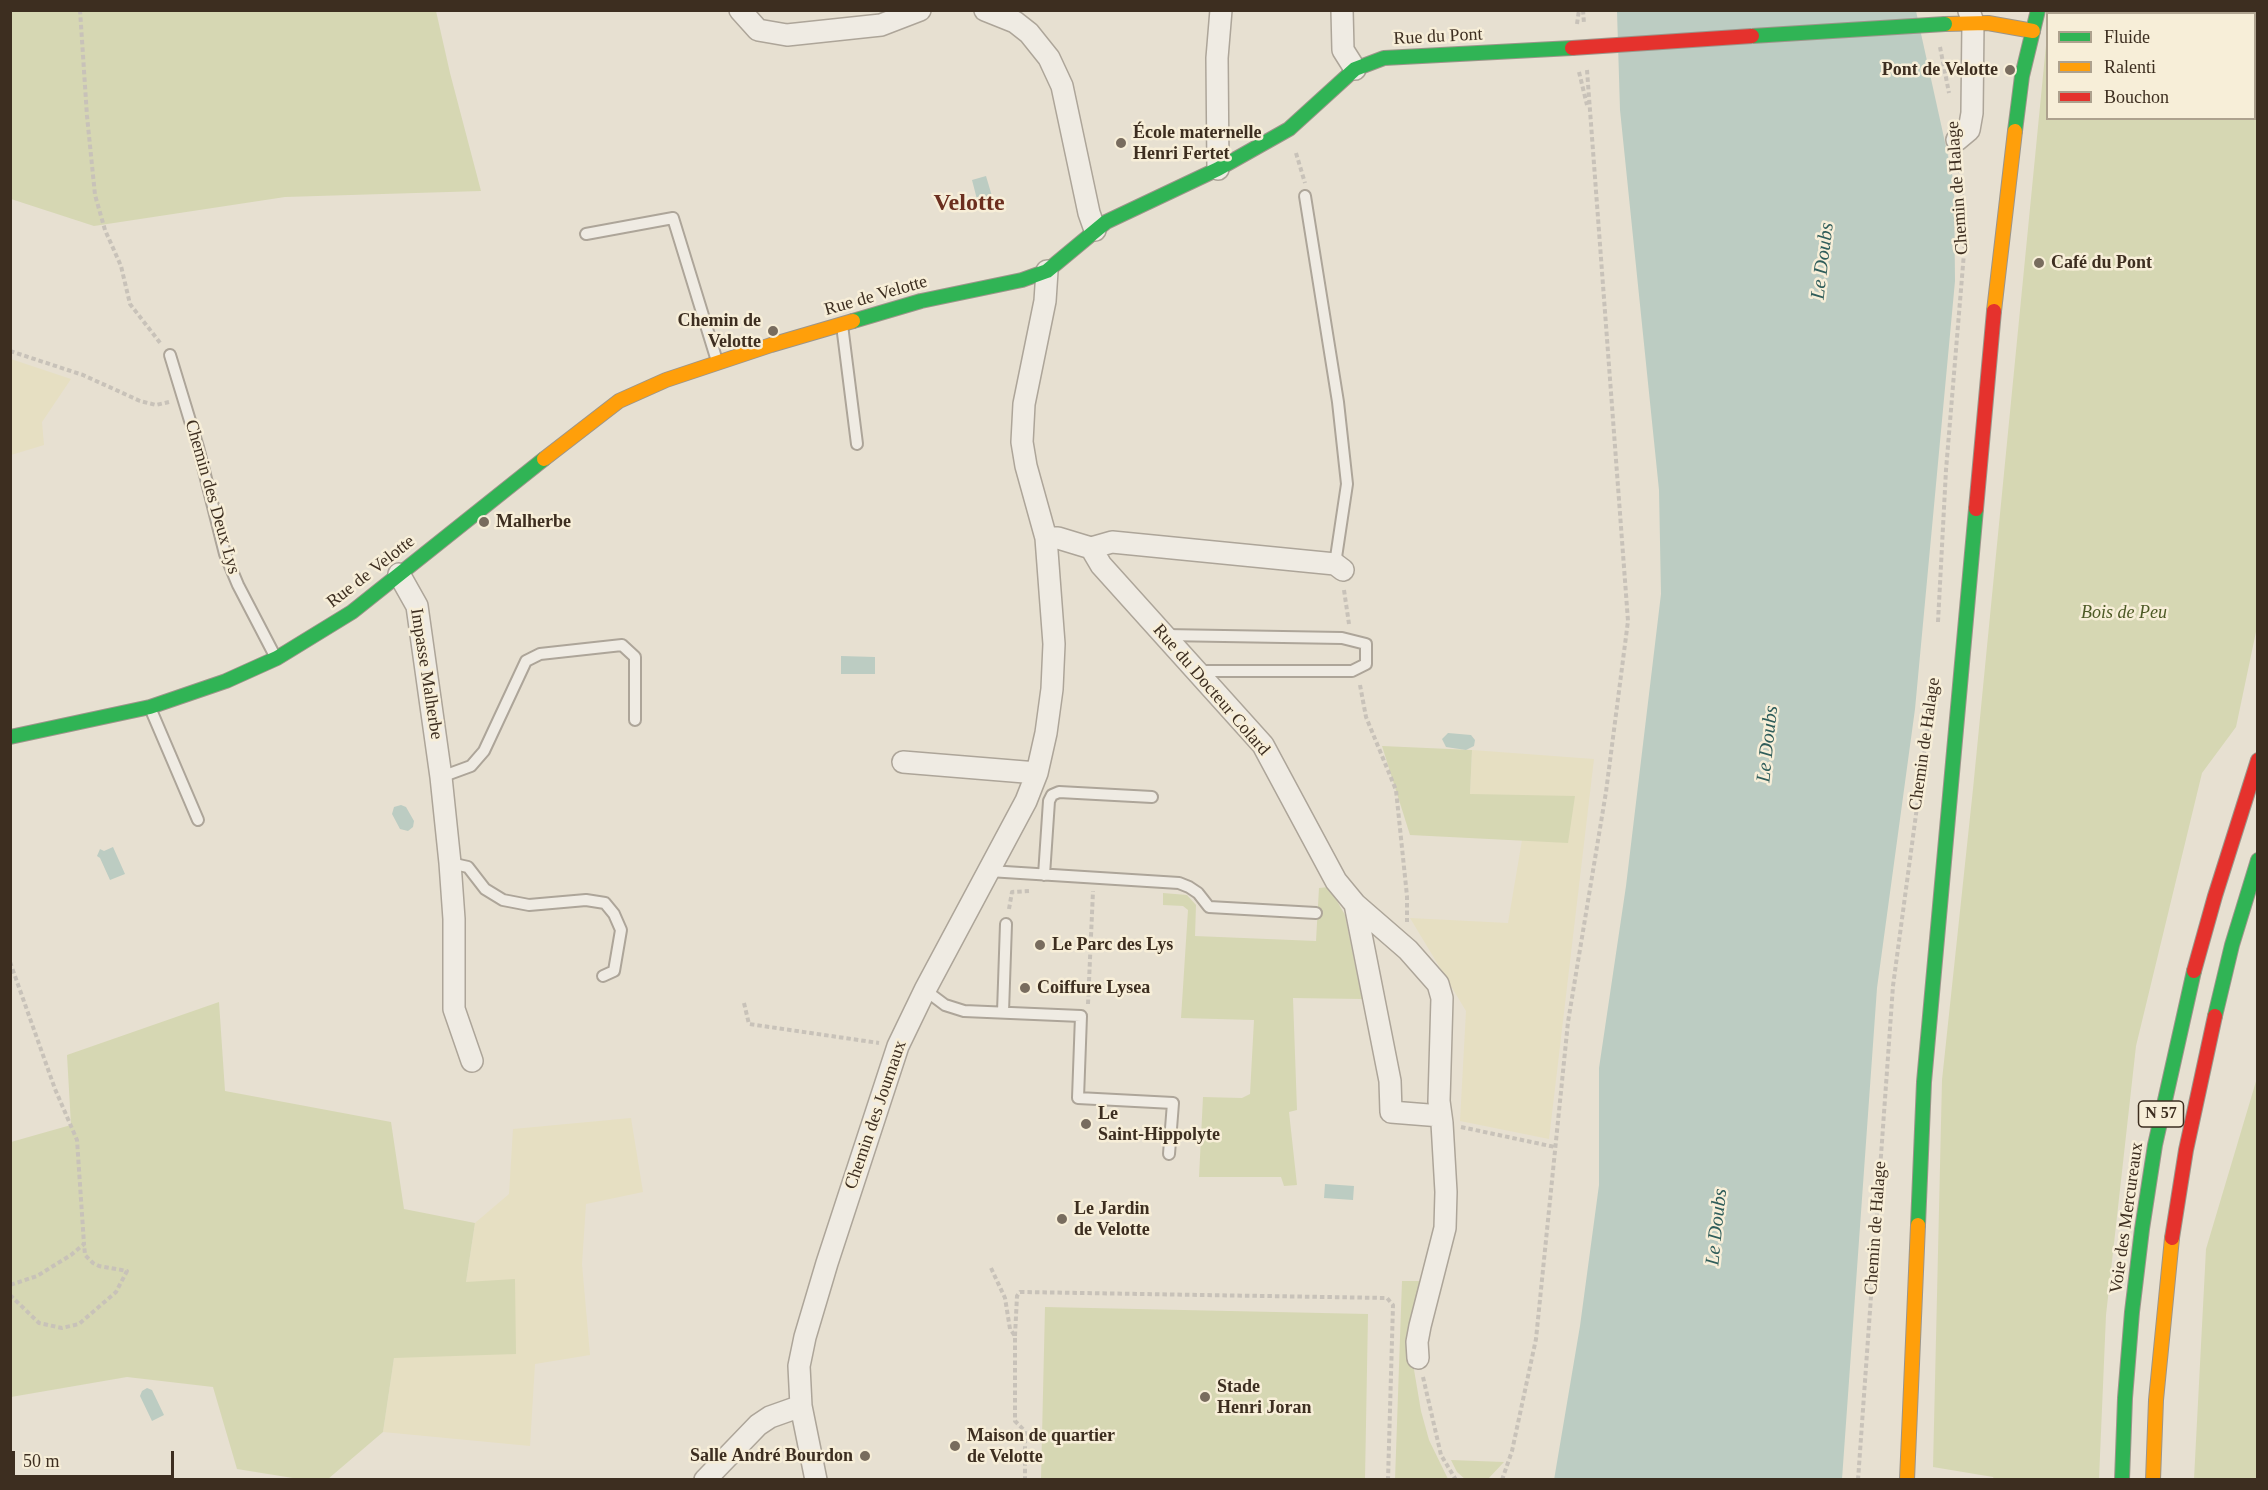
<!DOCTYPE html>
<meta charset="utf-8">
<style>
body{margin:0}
#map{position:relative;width:2268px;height:1490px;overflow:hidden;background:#e7e0d1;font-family:Georgia,serif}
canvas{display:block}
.frame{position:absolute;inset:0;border:12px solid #3d2e20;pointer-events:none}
.legend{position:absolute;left:2046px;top:12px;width:210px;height:108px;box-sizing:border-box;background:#f7eed8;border:2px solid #ada18e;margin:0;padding:8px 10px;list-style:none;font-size:18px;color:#3d2e20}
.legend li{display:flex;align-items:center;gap:12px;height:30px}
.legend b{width:30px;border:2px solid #ada18e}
.scale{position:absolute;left:12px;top:1451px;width:162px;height:27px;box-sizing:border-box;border:3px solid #3d2e20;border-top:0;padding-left:8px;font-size:18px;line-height:21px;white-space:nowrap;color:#3d2e20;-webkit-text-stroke:4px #f7eed8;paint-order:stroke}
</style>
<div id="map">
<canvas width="2268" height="1490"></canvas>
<div class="frame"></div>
<ul class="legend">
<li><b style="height:8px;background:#30b455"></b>Fluide</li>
<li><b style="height:8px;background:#ff9f0a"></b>Ralenti</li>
<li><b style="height:8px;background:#e5322d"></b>Bouchon</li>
</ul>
<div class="scale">50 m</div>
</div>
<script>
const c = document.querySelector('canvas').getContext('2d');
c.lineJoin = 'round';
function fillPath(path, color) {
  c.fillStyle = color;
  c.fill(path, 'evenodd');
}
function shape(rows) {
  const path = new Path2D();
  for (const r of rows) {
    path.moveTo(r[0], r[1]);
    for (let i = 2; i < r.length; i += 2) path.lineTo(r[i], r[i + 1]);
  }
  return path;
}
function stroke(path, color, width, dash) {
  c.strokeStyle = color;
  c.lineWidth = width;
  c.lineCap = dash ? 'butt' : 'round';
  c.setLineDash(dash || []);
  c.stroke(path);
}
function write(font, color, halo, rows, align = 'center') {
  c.font = font + ' Georgia,serif';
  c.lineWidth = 5;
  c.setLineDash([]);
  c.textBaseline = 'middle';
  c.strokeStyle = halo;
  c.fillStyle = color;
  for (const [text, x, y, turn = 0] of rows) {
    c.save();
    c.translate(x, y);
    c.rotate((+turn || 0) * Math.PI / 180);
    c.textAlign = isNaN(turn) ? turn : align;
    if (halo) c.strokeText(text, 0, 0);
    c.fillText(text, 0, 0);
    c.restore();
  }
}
const farmland = shape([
 [11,359,71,379,42,422,44,445,11,455],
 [1472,750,1594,759,1549,1139,1460,1121,1466,1011,1410,918,1508,923,1522,840,1568,842,1470,794],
 [631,1118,643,1192,586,1204,582,1264,590,1355,535,1364,530,1446,383,1432,394,1358,466,1282,475,1223,509,1194,513,1129]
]);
const green = shape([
 [10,11,436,11,450,73,481,191,285,197,94,226,11,199],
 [2050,11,2257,11,2257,627,2236,727,2202,773,2136,1046,2106,1315,2099,1479,1994,1479,1993,1477,1933,1467,1942,1080,1973,789,2047,35,2048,118,2254,118,2254,14,2050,13],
 [1382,746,1472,750,1470,794,1575,796,1568,843,1410,835],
 [1329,887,1345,915,1362,999,1293,998,1297,1110,1289,1112,1297,1185,1284,1186,1281,1177,1199,1177,1203,1097,1242,1098,1250,1094,1254,1020,1181,1018,1188,910,1183,906,1163,905,1163,893,1187,895,1196,905,1195,936,1316,941,1319,888],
 [219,1002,225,1091,391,1122,404,1209,475,1223,466,1282,515,1279,516,1354,394,1358,383,1432,328,1479,299,1479,237,1469,213,1387,127,1377,11,1397,11,1142,71,1125,67,1055],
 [2257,1078,2257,1479,2194,1479,2206,1249],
 [1402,1281,1426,1281,1410,1346,1421,1411,1429,1440,1448,1479,1395,1480],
 [1045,1307,1368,1314,1365,1479,1041,1479],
 [1451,1460,1504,1462,1488,1479,1466,1480,1457,1472]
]);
const water = shape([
 [1617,11,1916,11,1954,183,1955,281,1915,709,1877,988,1842,1479,1554,1480,1580,1326,1599,1185,1599,1068,1626,886,1661,594,1659,490,1620,110],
 [986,176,994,203,987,208,979,207,972,180],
 [841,656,875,657,875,674,841,674],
 [1448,733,1471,735,1475,740,1474,746,1466,750,1446,747,1442,739],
 [401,805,406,807,414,821,413,827,408,831,400,829,392,814,394,807],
 [113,847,125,874,110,880,100,858,97,856,100,849,104,851],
 [1325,1184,1354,1186,1353,1200,1324,1198],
 [147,1388,152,1390,164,1415,152,1421,140,1396,142,1391]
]);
const path = shape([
 [80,10,87,116,95,195,105,230,121,266,130,304,161,344],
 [1583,10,1584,24],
 [1577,24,1579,10],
 [1940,47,1949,93],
 [1579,72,1587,105],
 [1296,153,1305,183],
 [10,351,83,375,140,401,156,405,169,402],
 [1344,590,1349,624],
 [1938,622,1946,470,1965,241,1959,160],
 [1360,685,1366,717,1396,790,1407,896,1407,922],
 [1009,909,1012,892,1029,891],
 [10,962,55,1089,77,1140,84,1244,71,1255,37,1276,10,1285],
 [744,1003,749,1024,879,1043],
 [1088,1004,1093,891],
 [1461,1127,1555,1147],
 [991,1268,1005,1298,1010,1329,1015,1336,1015,1421,1025,1431,1025,1480],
 [10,1295,39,1323,62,1328,79,1324,116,1292,127,1271,99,1266,93,1263,85,1255,84,1244],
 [1015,1336,1017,1296,1020,1292,1387,1298,1393,1305,1388,1480],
 [1423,1377,1441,1455,1456,1480],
 [1502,1480,1512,1451,1536,1339,1568,1022,1606,792,1628,621,1587,70],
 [1858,1480,1893,986,1930,710]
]);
const lane = shape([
 [1305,196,1338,402,1347,484,1335,564],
 [586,234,673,218,717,361],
 [842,325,857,444],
 [170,355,198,447,225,554,238,585,276,658],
 [1165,635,1342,638,1366,644,1366,664,1352,671,1196,671],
 [151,710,198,820],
 [441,777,471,766,484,751,526,661,540,654,622,645,635,657,635,720],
 [450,863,468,867,485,889,503,900,529,905,586,900,605,903,614,914,621,930,614,971,603,976],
 [989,871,1179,883,1189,887,1198,893,1209,907,1316,913],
 [1044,875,1049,801,1052,795,1059,792,1152,797],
 [925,990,945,1005,964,1011,1081,1016,1078,1098,1173,1103,1169,1154],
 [1003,1012,1006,924]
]);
const street = shape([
 [740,10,758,30,787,35,881,25,920,10],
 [985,10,1015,22,1029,33,1049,58,1062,86,1089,213,1095,230],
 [1342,10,1343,50,1355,69],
 [1957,140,1969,130,1972,113,1973,22,1969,11],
 [1218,169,1217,58,1221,10],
 [1046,538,1058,538,1091,548,1101,565,1263,745,1336,881,1355,904,1408,950,1438,984,1442,998,1439,1101,1442,1123,1446,1192,1445,1228,1420,1326,1417,1342,1418,1358],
 [1091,548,1112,542,1335,564,1343,570],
 [399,574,417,606,441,777,450,863,454,919,454,1009,472,1061],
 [903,762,1037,773],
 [1355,904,1390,1081,1391,1112,1441,1116],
 [705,1480,758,1425,770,1417,801,1406],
 [816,1480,801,1406,799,1366,805,1337,827,1263,898,1046,925,990,1026,801,1037,773,1046,733,1052,689,1054,644,1046,538,1026,466,1022,442,1024,404,1045,301,1047,271]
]);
const fast = shape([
 [2015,131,2022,76,2038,10],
 [853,321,921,301,1022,280,1047,271,1106,222,1218,169,1289,129,1355,69,1384,58,1572,48],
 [10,737,150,707,226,681,277,658,352,612,544,459],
 [2215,1016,2232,945,2258,860],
 [1918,1225,1924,1082,1976,509],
 [2122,1480,2125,1398,2132,1312,2142,1229,2155,1145,2194,971]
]);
const slow = shape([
 [1945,24,1988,23,2033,31],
 [1994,311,2015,131],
 [544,459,619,401,666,380,771,345,853,321],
 [1907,1480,1918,1225],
 [2153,1480,2156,1400,2172,1238]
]);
const jam = shape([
 [1976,509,1994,311],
 [2194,971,2215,896,2258,760],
 [2172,1238,2186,1150,2215,1016]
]);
const fastBridge = shape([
 [1752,36,1945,24]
]);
const jamBridge = shape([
 [1572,48,1752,36]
]);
const markers = [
 [2010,70,6,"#786c5e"],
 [1121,143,6,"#786c5e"],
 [2039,263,6,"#786c5e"],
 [773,331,6,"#786c5e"],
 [484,522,6,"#786c5e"],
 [1040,945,6,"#786c5e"],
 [1025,988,6,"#786c5e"],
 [1086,1124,6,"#786c5e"],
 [1062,1219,6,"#786c5e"],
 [1205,1397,6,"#786c5e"],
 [955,1446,6,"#786c5e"],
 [865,1456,6,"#786c5e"]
];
const shields = [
 [2161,1114,45]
];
const shieldNames = [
 ["N 57",2161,1114]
];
const streetNames = [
 ["Rue du Pont",1438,37,-3],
 ["Chemin de Halage",1958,188,-94],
 ["Rue de Velotte",876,296,-16],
 ["Chemin des Deux Lys",212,497,74],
 ["Rue de Velotte",371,572,-38],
 ["Impasse Malherbe",426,674,81],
 ["Rue du Docteur Colard",1211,690,49],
 ["Chemin de Halage",1925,744,-82],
 ["Chemin des Journaux",876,1115,-71],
 ["Voie des Mercureaux",2127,1218,-82],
 ["Chemin de Halage",1876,1228,-86]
];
const poiNames = [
 ["Pont de Velotte",1998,70,"right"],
 ["École maternelle",1133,133],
 ["Henri Fertet",1133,154],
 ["Café du Pont",2051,263],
 ["Chemin de",761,321,"right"],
 ["Velotte",761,342,"right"],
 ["Malherbe",496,522],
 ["Le Parc des Lys",1052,945],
 ["Coiffure Lysea",1037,988],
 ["Le",1098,1114],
 ["Saint-Hippolyte",1098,1135],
 ["Le Jardin",1074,1209],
 ["de Velotte",1074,1230],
 ["Stade",1217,1387],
 ["Henri Joran",1217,1408],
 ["Maison de quartier",967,1436],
 ["de Velotte",967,1457],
 ["Salle André Bourdon",853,1456,"right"]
];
const parkNames = [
 ["Bois de Peu",2124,613]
];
const waterNames = [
 ["Le Doubs",1823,261,-83],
 ["Le Doubs",1768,744,-84],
 ["Le Doubs",1717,1227,-84]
];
const districtNames = [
 ["Velotte",969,204]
];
fillPath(farmland, '#e6dfc2');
fillPath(green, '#d6d7b3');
fillPath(water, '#bcccc2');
stroke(lane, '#ada599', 14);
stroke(street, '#ada599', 24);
stroke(fast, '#9c958a', 16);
stroke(slow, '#9c958a', 16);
stroke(jam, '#9c958a', 16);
stroke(path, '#c8c2b9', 4, [4.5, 3]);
stroke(lane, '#efebe3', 10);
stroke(street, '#efebe3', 21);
stroke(fast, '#30b455', 14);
stroke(slow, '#ff9f0a', 14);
stroke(jam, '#e5322d', 14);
stroke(fastBridge, '#9c958a', 16, []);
stroke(jamBridge, '#9c958a', 16, []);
stroke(fastBridge, '#30b455', 14);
stroke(jamBridge, '#e5322d', 14);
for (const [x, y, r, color] of markers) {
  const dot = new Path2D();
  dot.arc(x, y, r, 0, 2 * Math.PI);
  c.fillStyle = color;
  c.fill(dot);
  stroke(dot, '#f7eed8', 2);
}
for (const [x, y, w] of shields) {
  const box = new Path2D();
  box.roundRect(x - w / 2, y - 13, w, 26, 4.5);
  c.fillStyle = '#f7eed8';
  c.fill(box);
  stroke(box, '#3d2e20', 1.5);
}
write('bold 16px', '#3d2e20', null, shieldNames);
write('18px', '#3d2e20', '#f7eed8', streetNames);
write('bold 18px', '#3d2e20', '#f7eed8', poiNames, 'left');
write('italic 18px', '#4d5a26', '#f7eed8', parkNames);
write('italic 20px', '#2f5d5a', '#f7eed8', waterNames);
write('bold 24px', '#6b2e1e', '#f7eed8', districtNames);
</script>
